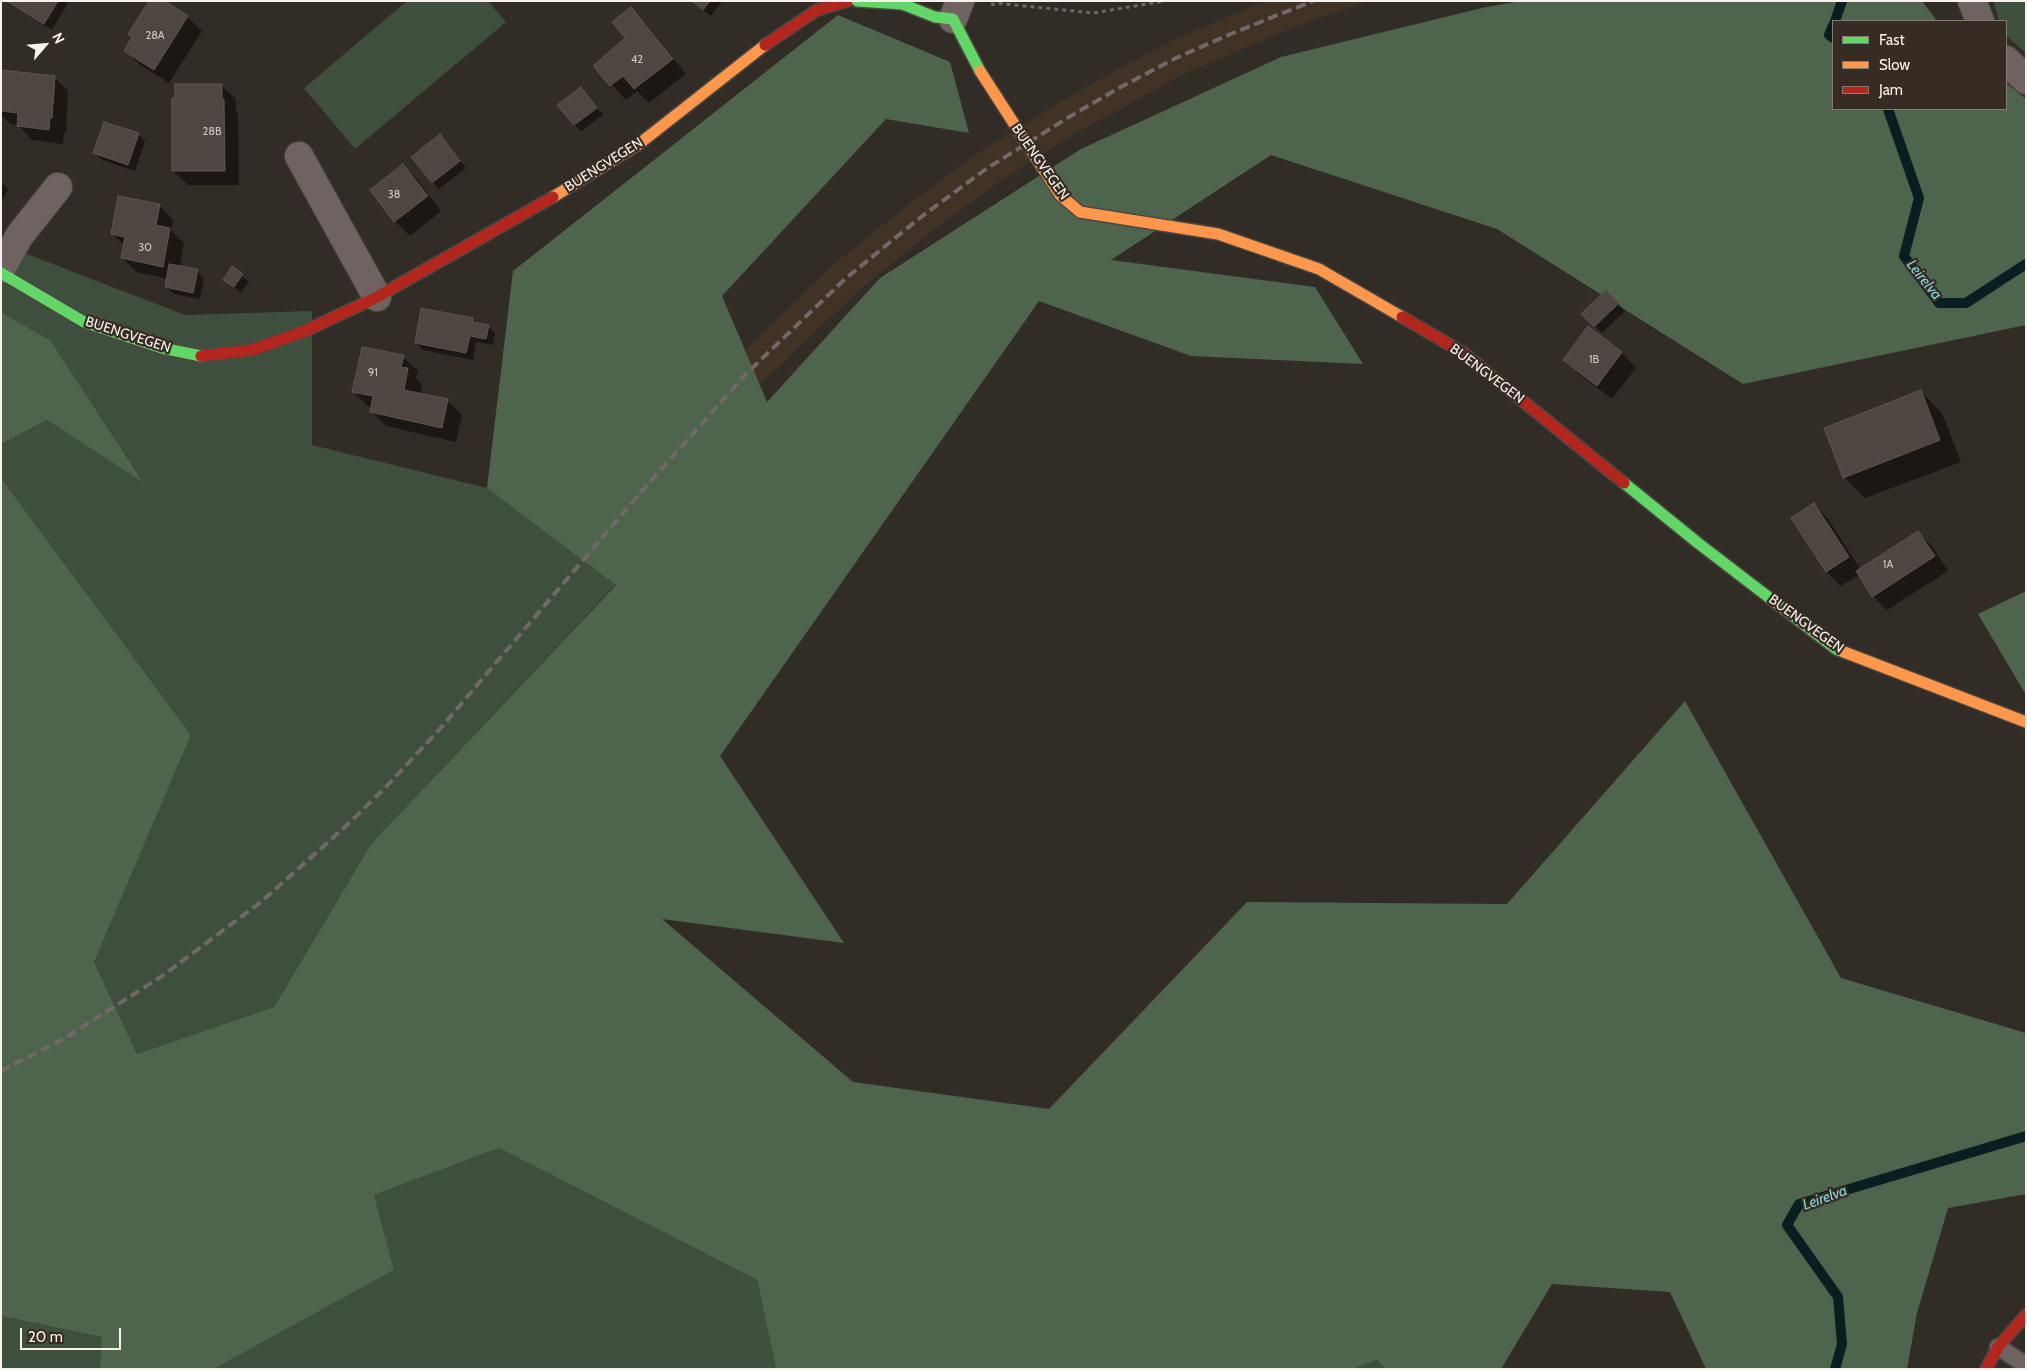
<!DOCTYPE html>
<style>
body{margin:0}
#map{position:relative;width:2027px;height:1370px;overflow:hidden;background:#322c27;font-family:Cabin,sans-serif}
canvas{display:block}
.frame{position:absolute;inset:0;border:2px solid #f9f2ec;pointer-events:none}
.legend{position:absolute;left:1832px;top:20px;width:175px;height:90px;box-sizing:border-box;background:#362c23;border:1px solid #847b73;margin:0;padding:6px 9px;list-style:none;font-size:15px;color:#f9f2ec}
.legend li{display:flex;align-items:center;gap:10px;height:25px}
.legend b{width:25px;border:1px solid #847b73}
.north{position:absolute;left:20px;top:20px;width:50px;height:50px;-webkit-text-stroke:4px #362c23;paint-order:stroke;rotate:63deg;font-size:14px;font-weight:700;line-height:20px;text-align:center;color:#f9f2ec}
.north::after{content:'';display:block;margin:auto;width:18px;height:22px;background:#f9f2ec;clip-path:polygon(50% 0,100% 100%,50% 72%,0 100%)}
.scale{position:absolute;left:20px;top:1328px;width:101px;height:22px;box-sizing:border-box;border:2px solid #f9f2ec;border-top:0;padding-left:6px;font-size:15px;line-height:18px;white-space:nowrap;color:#f9f2ec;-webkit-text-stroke:4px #362c23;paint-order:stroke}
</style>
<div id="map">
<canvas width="2027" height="1370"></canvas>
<div class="frame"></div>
<ul class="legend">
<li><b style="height:6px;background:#63d668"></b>Fast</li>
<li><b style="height:6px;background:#ff974d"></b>Slow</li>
<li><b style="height:6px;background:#b3261e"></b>Jam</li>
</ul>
<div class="north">N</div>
<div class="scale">20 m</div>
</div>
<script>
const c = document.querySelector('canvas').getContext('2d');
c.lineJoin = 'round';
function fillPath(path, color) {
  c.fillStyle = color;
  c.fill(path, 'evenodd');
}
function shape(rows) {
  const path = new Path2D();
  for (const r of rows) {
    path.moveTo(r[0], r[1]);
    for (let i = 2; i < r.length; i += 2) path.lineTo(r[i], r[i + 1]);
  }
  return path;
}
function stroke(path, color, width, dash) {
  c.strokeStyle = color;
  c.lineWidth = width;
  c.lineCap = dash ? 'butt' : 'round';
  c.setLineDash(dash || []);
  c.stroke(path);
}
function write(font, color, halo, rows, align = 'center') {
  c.font = font + ' Cabin,sans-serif';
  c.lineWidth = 4.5;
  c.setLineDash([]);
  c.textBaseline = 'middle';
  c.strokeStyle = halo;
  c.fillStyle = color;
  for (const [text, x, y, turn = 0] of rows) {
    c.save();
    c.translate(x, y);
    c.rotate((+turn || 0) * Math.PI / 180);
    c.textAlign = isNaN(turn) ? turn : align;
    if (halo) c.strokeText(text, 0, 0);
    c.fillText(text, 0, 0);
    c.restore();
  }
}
const built = shape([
 [1264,1,1368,1,1300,25,1184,74,1078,132,996,184,932,231,857,292,758,387,733,362,833,265,910,203,976,154,1060,102,1111,73,1169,42]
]);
const green = shape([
 [407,1,488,1,506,22,355,149,304,88],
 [1993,1,2026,1,2026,53,2006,36,2006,21,1999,21],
 [1,244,185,315,312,311,312,445,487,488,616,584,371,844,274,1007,137,1054,94,962,191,735,1,478,1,444,47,420,142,480,51,341,1,312],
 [499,1148,757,1280,776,1369,214,1369,394,1270,374,1195],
 [1,1316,103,1337,100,1369,1,1369],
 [1377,1360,1385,1369,1353,1369]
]);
const forest = shape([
 [1520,1,1922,1,1937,21,1833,21,1833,109,2006,109,2006,83,2026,99,2026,325,1743,384,1497,229,1271,155,1111,260,1315,287,1363,364,1191,356,1039,301,720,756,844,943,662,919,853,1082,1049,1109,1247,902,1507,904,1685,701,1841,978,2026,1033,2026,1194,1948,1208,1917,1313,1907,1369,1706,1369,1670,1292,1552,1284,1501,1369,1385,1369,1377,1360,1353,1369,776,1369,757,1280,499,1148,374,1195,394,1270,214,1369,100,1369,102,1337,1,1316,1,478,191,735,94,962,137,1054,274,1007,371,844,616,585,487,488,513,271,838,15,950,62,969,133,886,119,722,296,767,402,880,278,1081,149,1281,57,1482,8],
 [1,312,51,341,143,482,47,420,1,444],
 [2026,591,2026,695,1978,614]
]);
const shadow = shape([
 [7,1,69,1,52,30],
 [691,1,722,1,711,16],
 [631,9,645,23,686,74,649,103,637,91,626,100,595,66,627,38],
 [187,17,202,31,169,83,140,65,125,50],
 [1,72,54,77,68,91,66,132,64,132,63,144,32,140,18,125,11,124,1,115],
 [221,85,236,99,236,112,238,114,239,185,188,185,173,171],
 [581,88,603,115,581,131,574,125],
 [138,134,145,141,135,171,102,160,95,153],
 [440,136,466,168,439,189,432,182],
 [403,165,418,180,441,211,410,236,395,221,372,190],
 [1,183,8,189,1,203],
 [159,205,173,220,171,230,184,243,180,267,197,271,204,278,200,299,174,294,167,287,168,279,137,272,122,258,125,246,112,234],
 [233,268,249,282,241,293,224,279],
 [1606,291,1625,311,1602,333,1583,314],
 [473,319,478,324,488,326,495,333,493,345,476,342,473,360,423,350,416,343],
 [1588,328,1622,353,1636,368,1612,399,1579,374,1564,360],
 [403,357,418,371,416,378,422,384,420,395,448,401,462,415,456,442,386,426,371,412,372,407,368,406,353,392],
 [1921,392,1942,413,1961,462,1865,498,1844,477],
 [1814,504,1828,519,1861,570,1918,533,1933,547,1948,571,1887,610,1873,596,1859,575,1841,586,1827,572,1792,518]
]);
const stream = shape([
 [1835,21,1842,1],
 [1833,25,1829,35,1833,38],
 [1888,109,1919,198,1904,256,1939,303,1966,303,2026,264],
 [1835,1369,1842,1344,1838,1297,1787,1225,1799,1204,2026,1136]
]);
const building = shape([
 [7,1,58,1,44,24,7,1],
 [149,1,165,1,188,16,154,70,124,51,132,37,128,34,149,1],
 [692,1,710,1,703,10,692,1],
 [631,7,673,59,634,89,623,76,610,86,593,66,625,38,612,22,631,7],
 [1,70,55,76,52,118,50,118,49,130,17,126,18,113,1,111,1,70],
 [175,84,222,84,222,99,224,99,225,171,172,171,172,98,175,98,175,84],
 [581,87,597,108,574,125,557,105,581,87],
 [104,122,139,133,128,165,93,153,104,122],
 [440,134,460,161,432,183,411,157,440,134],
 [403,164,428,196,394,222,370,190,403,164],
 [118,196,160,204,156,225,170,228,163,267,121,258,125,237,111,234,118,196],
 [169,264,198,269,193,293,165,287,169,264],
 [232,266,243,274,234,287,223,280,232,266],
 [1606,290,1619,303,1594,327,1581,314,1606,290],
 [421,308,473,318,473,322,489,325,486,339,470,336,466,353,415,343,421,308],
 [1588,326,1622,352,1597,386,1563,360,1588,326],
 [362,347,404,355,401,367,408,368,404,390,448,399,442,428,370,412,373,396,352,392,362,347],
 [1921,390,1940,440,1843,478,1824,428,1921,390],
 [1814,503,1849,557,1826,572,1791,518,1814,503],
 [1918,531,1935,556,1872,597,1856,571,1918,531]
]);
const path = shape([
 [991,5,996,3,1093,13,1165,1]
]);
const lane = shape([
 [1998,1347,2026,1365]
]);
const street = shape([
 [1972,1,1980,21],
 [953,19,960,1],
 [2006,60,2026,80],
 [299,156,377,297],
 [1,269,20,235,58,187]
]);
const fast = shape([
 [857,1,902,4,935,17,953,19,980,71],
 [1,273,84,322,162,348,201,356],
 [1624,483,1698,543,1836,649,1844,652]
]);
const slow = shape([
 [1060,195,1080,212,1218,234,1319,269,1402,317],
 [553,197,639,144,765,45],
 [1844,652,2026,722]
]);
const jam = shape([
 [765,45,817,10,847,1],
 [1402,317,1462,352,1624,483],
 [201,356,252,350,305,331,377,297,553,197],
 [1986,1369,1998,1347,2026,1315]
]);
const rail = shape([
 [1,1071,67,1037,165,974,261,902,346,826,384,789,439,730,640,493,746,374,845,279,921,217,986,169,1069,117,1119,88,1176,58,1233,33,1313,1]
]);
const slowBridge = shape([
 [980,71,1060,195]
]);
const numberNames = [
 ["28A",155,36],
 ["42",637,60],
 ["28B",212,132],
 ["38",394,195],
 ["30",145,248],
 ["1B",1594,360],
 ["91",373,373],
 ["1A",1888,565]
];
const streetNames = [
 ["BUENGVEGEN",1040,162,55],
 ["BUENGVEGEN",604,165,-32],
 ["BUENGVEGEN",128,335,18],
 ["BUENGVEGEN",1487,374,37],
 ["BUENGVEGEN",1806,624,36]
];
const waterNames = [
 ["Leirelva",1924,280,51],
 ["Leirelva",1825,1198,-20]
];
fillPath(built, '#413226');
fillPath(green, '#3f4f3d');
fillPath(forest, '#4f644d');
fillPath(shadow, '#0007');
stroke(stream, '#081e20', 10);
fillPath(building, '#4f4641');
stroke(building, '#5c5652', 1);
stroke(lane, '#4d4843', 19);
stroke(street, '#4d4843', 30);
stroke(fast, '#4d4843', 14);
stroke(slow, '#4d4843', 14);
stroke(jam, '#4d4843', 14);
stroke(path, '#6f6766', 3, [4, 4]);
stroke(lane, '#6e6262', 16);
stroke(street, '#6e6262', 28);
stroke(fast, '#63d668', 11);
stroke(slow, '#ff974d', 11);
stroke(jam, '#b3261e', 11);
stroke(rail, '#716868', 4, [10, 5]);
stroke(slowBridge, '#4d4843', 14, []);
stroke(slowBridge, '#ff974d', 11);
write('11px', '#cec7c1', null, numberNames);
write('14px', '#f9f2ec', '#362c23', streetNames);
write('italic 15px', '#82d5da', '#362c23', waterNames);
</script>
